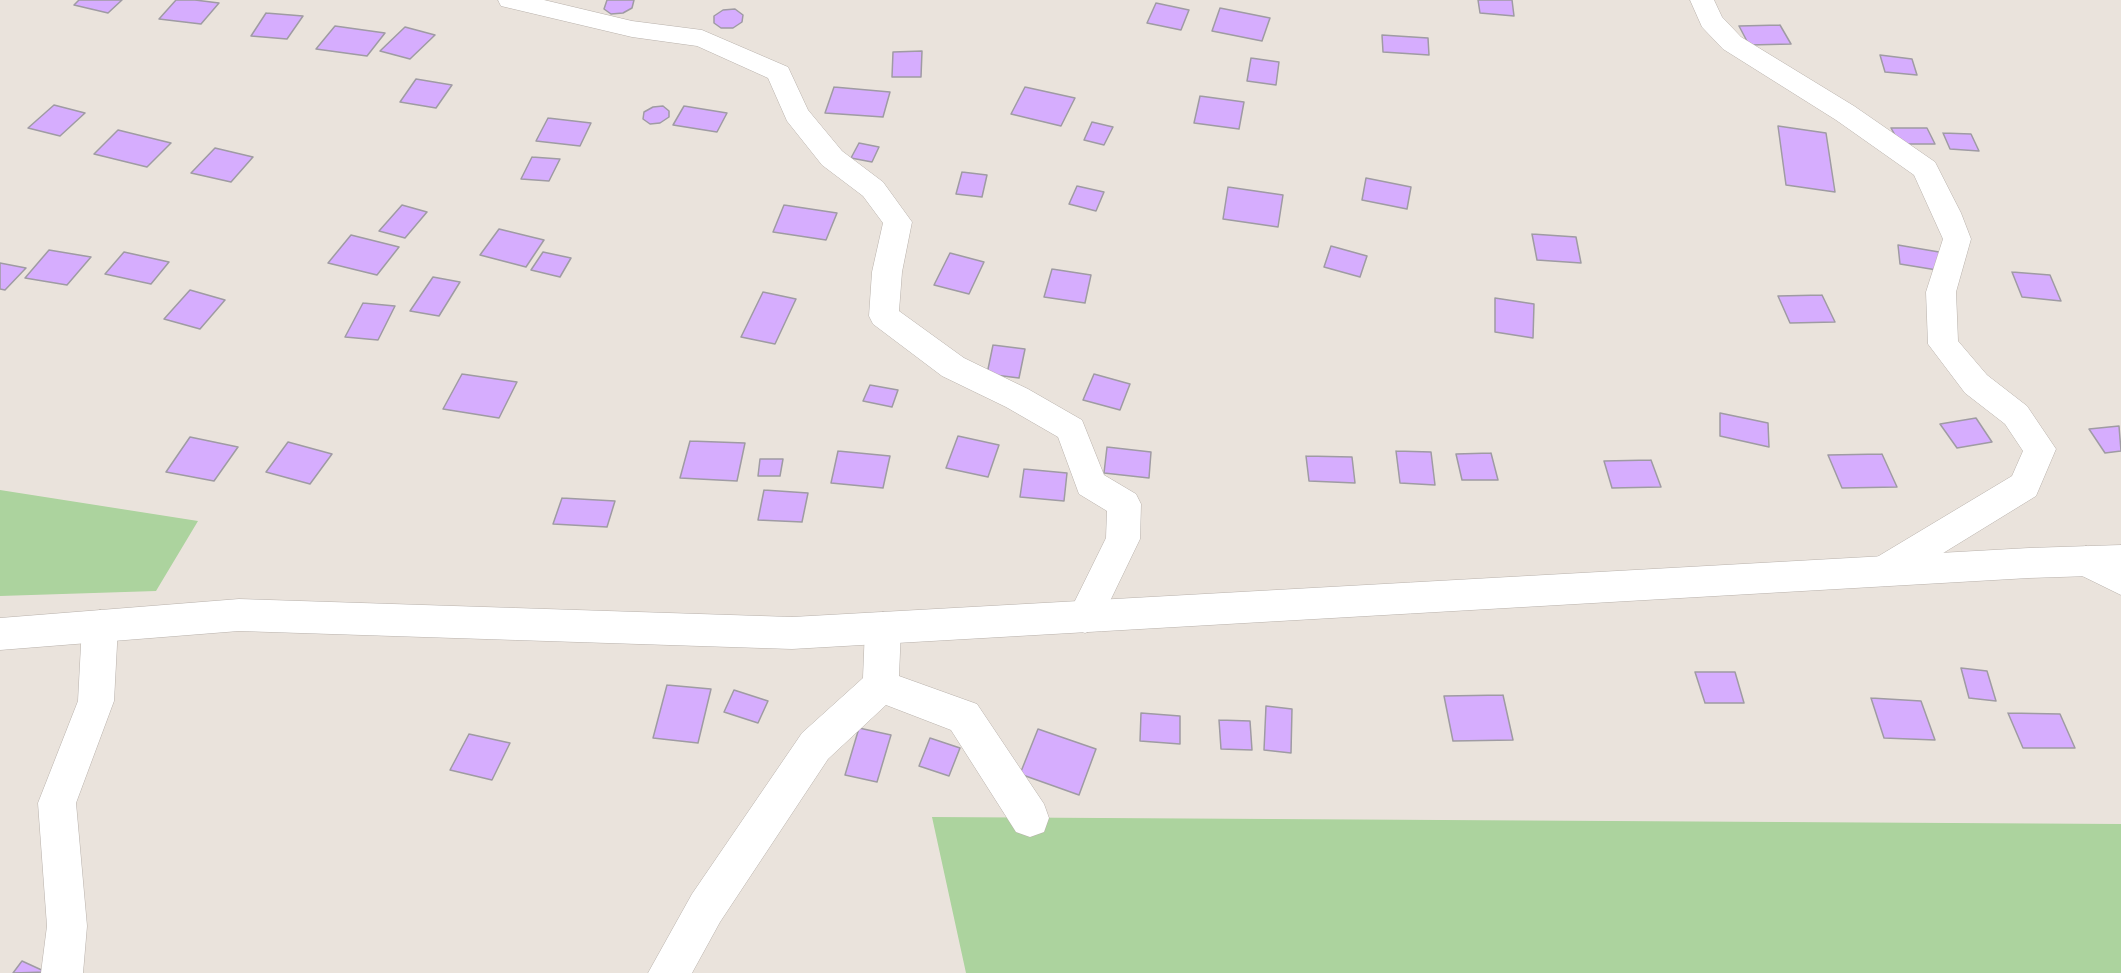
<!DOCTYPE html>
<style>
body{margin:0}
canvas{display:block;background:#eae3dc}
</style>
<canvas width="2121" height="973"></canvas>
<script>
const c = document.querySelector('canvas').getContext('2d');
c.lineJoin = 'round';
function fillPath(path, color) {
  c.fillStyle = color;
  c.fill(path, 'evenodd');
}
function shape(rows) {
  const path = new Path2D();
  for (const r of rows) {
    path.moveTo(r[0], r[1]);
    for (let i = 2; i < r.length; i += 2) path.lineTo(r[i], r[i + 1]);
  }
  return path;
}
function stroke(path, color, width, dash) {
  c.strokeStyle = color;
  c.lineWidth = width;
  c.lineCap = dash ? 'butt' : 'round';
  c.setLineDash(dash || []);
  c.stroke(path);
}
const green = shape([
 [0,490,198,521,156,591,0,596],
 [932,817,2121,824,2121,973,966,973]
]);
const building = shape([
 [79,0,122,0,108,13,74,5,79,0],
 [176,0,195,0,219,3,201,24,159,19,176,0],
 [607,0,634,0,632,8,623,13,611,14,604,9,607,0],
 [1478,0,1512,0,1514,16,1480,13,1478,0],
 [1156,3,1189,10,1181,30,1147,23,1156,3],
 [1220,8,1270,18,1262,41,1212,31,1220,8],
 [735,9,743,15,742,22,733,28,721,28,714,23,714,16,723,10,735,9],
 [266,13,303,16,287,39,251,36,266,13],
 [1780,25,1791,44,1749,45,1739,26,1780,25],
 [335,26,385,33,367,56,316,49,335,26],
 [405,27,435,35,410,59,380,51,405,27],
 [1382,35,1428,38,1429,55,1383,52,1382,35],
 [922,51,921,77,892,77,893,52,922,51],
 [1880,55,1912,59,1917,75,1885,72,1880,55],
 [1251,58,1279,62,1276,85,1247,81,1251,58],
 [416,79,452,85,436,108,400,102,416,79],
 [834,87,890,92,883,117,825,113,834,87],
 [1025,87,1075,98,1061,126,1011,114,1025,87],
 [1200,96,1244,102,1239,129,1194,123,1200,96],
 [54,105,85,113,60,136,28,128,54,105],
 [663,106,669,111,669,117,660,123,650,124,643,119,644,112,653,107,663,106],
 [684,106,727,113,717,132,673,125,684,106],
 [548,118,591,123,580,146,536,141,548,118],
 [1092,122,1113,127,1104,145,1084,140,1092,122],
 [1778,126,1826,133,1835,192,1786,185,1778,126],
 [1891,128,1927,128,1935,144,1900,144,1891,128],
 [118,130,171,143,147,167,94,154,118,130],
 [1943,133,1971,134,1979,151,1950,149,1943,133],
 [859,143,879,147,872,162,851,158,859,143],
 [215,148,253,157,231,182,191,173,215,148],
 [532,157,560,159,549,181,521,179,532,157],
 [962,172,987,175,982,197,956,194,962,172],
 [1366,178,1411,187,1407,209,1362,200,1366,178],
 [1077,186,1104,192,1096,211,1069,204,1077,186],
 [1228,187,1283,195,1278,227,1223,219,1228,187],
 [402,205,427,212,405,238,379,231,402,205],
 [784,205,837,213,826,240,773,232,784,205],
 [499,229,544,240,526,267,480,255,499,229],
 [1532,234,1576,237,1581,263,1537,260,1532,234],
 [351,235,399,247,377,275,328,263,351,235],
 [1898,245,1939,252,1943,271,1900,264,1898,245],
 [1331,246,1367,256,1360,277,1324,267,1331,246],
 [49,250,91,257,67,285,25,278,49,250],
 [124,252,169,262,151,284,105,274,124,252],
 [543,252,571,258,560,277,531,270,543,252],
 [950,253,984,262,969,294,934,285,950,253],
 [0,263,26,268,5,290,0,289,0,263],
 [1052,269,1091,275,1085,303,1044,297,1052,269],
 [2012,272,2050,275,2061,301,2022,297,2012,272],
 [433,277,460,282,439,316,410,311,433,277],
 [190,290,225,300,200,329,164,319,190,290],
 [763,292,796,299,775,344,741,337,763,292],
 [1822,295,1835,322,1790,323,1778,296,1822,295],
 [1495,298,1534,304,1533,338,1495,332,1495,298],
 [363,303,395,306,378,340,345,337,363,303],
 [993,345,1025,349,1019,378,987,374,993,345],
 [462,374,517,382,499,418,443,409,462,374],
 [1094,374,1130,384,1120,410,1083,400,1094,374],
 [870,385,898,390,892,407,863,401,870,385],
 [1720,413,1768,423,1769,447,1720,436,1720,413],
 [1976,418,1992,442,1957,448,1940,424,1976,418],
 [2119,426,2121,451,2105,453,2089,429,2119,426],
 [958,436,999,445,988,477,946,468,958,436],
 [190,437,238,447,214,481,166,472,190,437],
 [690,441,745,443,737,481,680,478,690,441],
 [288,442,332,454,310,484,266,472,288,442],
 [1107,447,1151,452,1149,478,1104,473,1107,447],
 [838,451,890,456,883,488,831,483,838,451],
 [1396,451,1431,452,1435,485,1400,483,1396,451],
 [1491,453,1498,480,1462,480,1456,454,1491,453],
 [1882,454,1897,487,1842,488,1828,455,1882,454],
 [1306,456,1352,457,1355,483,1309,481,1306,456],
 [760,459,783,459,780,476,758,476,760,459],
 [1651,460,1661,487,1612,488,1604,461,1651,460],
 [1024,469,1067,473,1064,501,1020,497,1024,469],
 [764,490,808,493,802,522,758,520,764,490],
 [562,498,615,501,607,527,553,524,562,498],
 [1961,668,1987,671,1996,701,1969,698,1961,668],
 [1695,672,1735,672,1744,703,1705,703,1695,672],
 [667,685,711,689,698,743,653,738,667,685],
 [734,690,768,701,758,723,724,712,734,690],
 [1503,695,1513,740,1453,741,1444,696,1503,695],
 [1871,698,1921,701,1935,740,1884,738,1871,698],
 [1266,706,1292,709,1291,753,1264,750,1266,706],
 [1141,713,1180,716,1180,744,1140,741,1141,713],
 [2008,713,2060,714,2075,748,2023,748,2008,713],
 [1219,720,1250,721,1252,750,1221,749,1219,720],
 [859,728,891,735,877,782,845,775,859,728],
 [1038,729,1096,749,1079,795,1020,774,1038,729],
 [469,734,510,743,492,780,450,770,469,734],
 [930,738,960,748,949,776,919,766,930,738],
 [22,961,46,972,13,973,22,961]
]);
const minor = shape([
 [498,0,544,0,632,21,702,30,788,67,808,110,842,151,883,182,912,222,902,272,899,311,964,358,1028,389,1082,420,1104,475,1136,494,1141,504,1140,539,1097,628,1085,633,1073,628,1067,617,1106,538,1107,511,1079,494,1058,437,1006,407,942,376,873,324,869,316,872,272,883,223,863,196,822,165,787,121,768,78,697,46,632,37,501,6,498,0],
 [1690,0,1714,0,1722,17,1741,37,1854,106,1935,162,1961,213,1971,239,1956,292,1958,341,1987,375,2027,406,2056,449,2036,496,1896,582,1884,586,1872,582,1867,571,1872,560,2012,476,2023,451,2005,424,1965,393,1928,344,1926,292,1943,239,1914,175,1836,120,1723,49,1702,27,1690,0],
 [2086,546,2121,562,2121,595,2074,572,2069,561,2074,550,2086,546],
 [100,610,113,615,118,626,114,701,76,803,87,926,83,973,41,973,47,926,38,803,78,701,82,626,87,615,100,610],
 [883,612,896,616,901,628,899,676,977,704,1044,804,1049,818,1044,832,1030,837,1016,832,951,730,886,705,828,759,720,922,692,973,648,973,692,894,802,733,863,678,865,628,870,616,883,612]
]);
const secondary = shape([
 [2121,545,2121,575,2029,578,792,649,239,631,0,650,0,618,239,599,792,617,2029,548,2121,545]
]);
fillPath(green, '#acd39e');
fillPath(building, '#d6adfe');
stroke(building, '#9f9ba3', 1.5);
stroke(minor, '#b8b1ab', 1);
stroke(secondary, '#b8b1ab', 1);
fillPath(minor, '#fff');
fillPath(secondary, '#fff');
</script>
